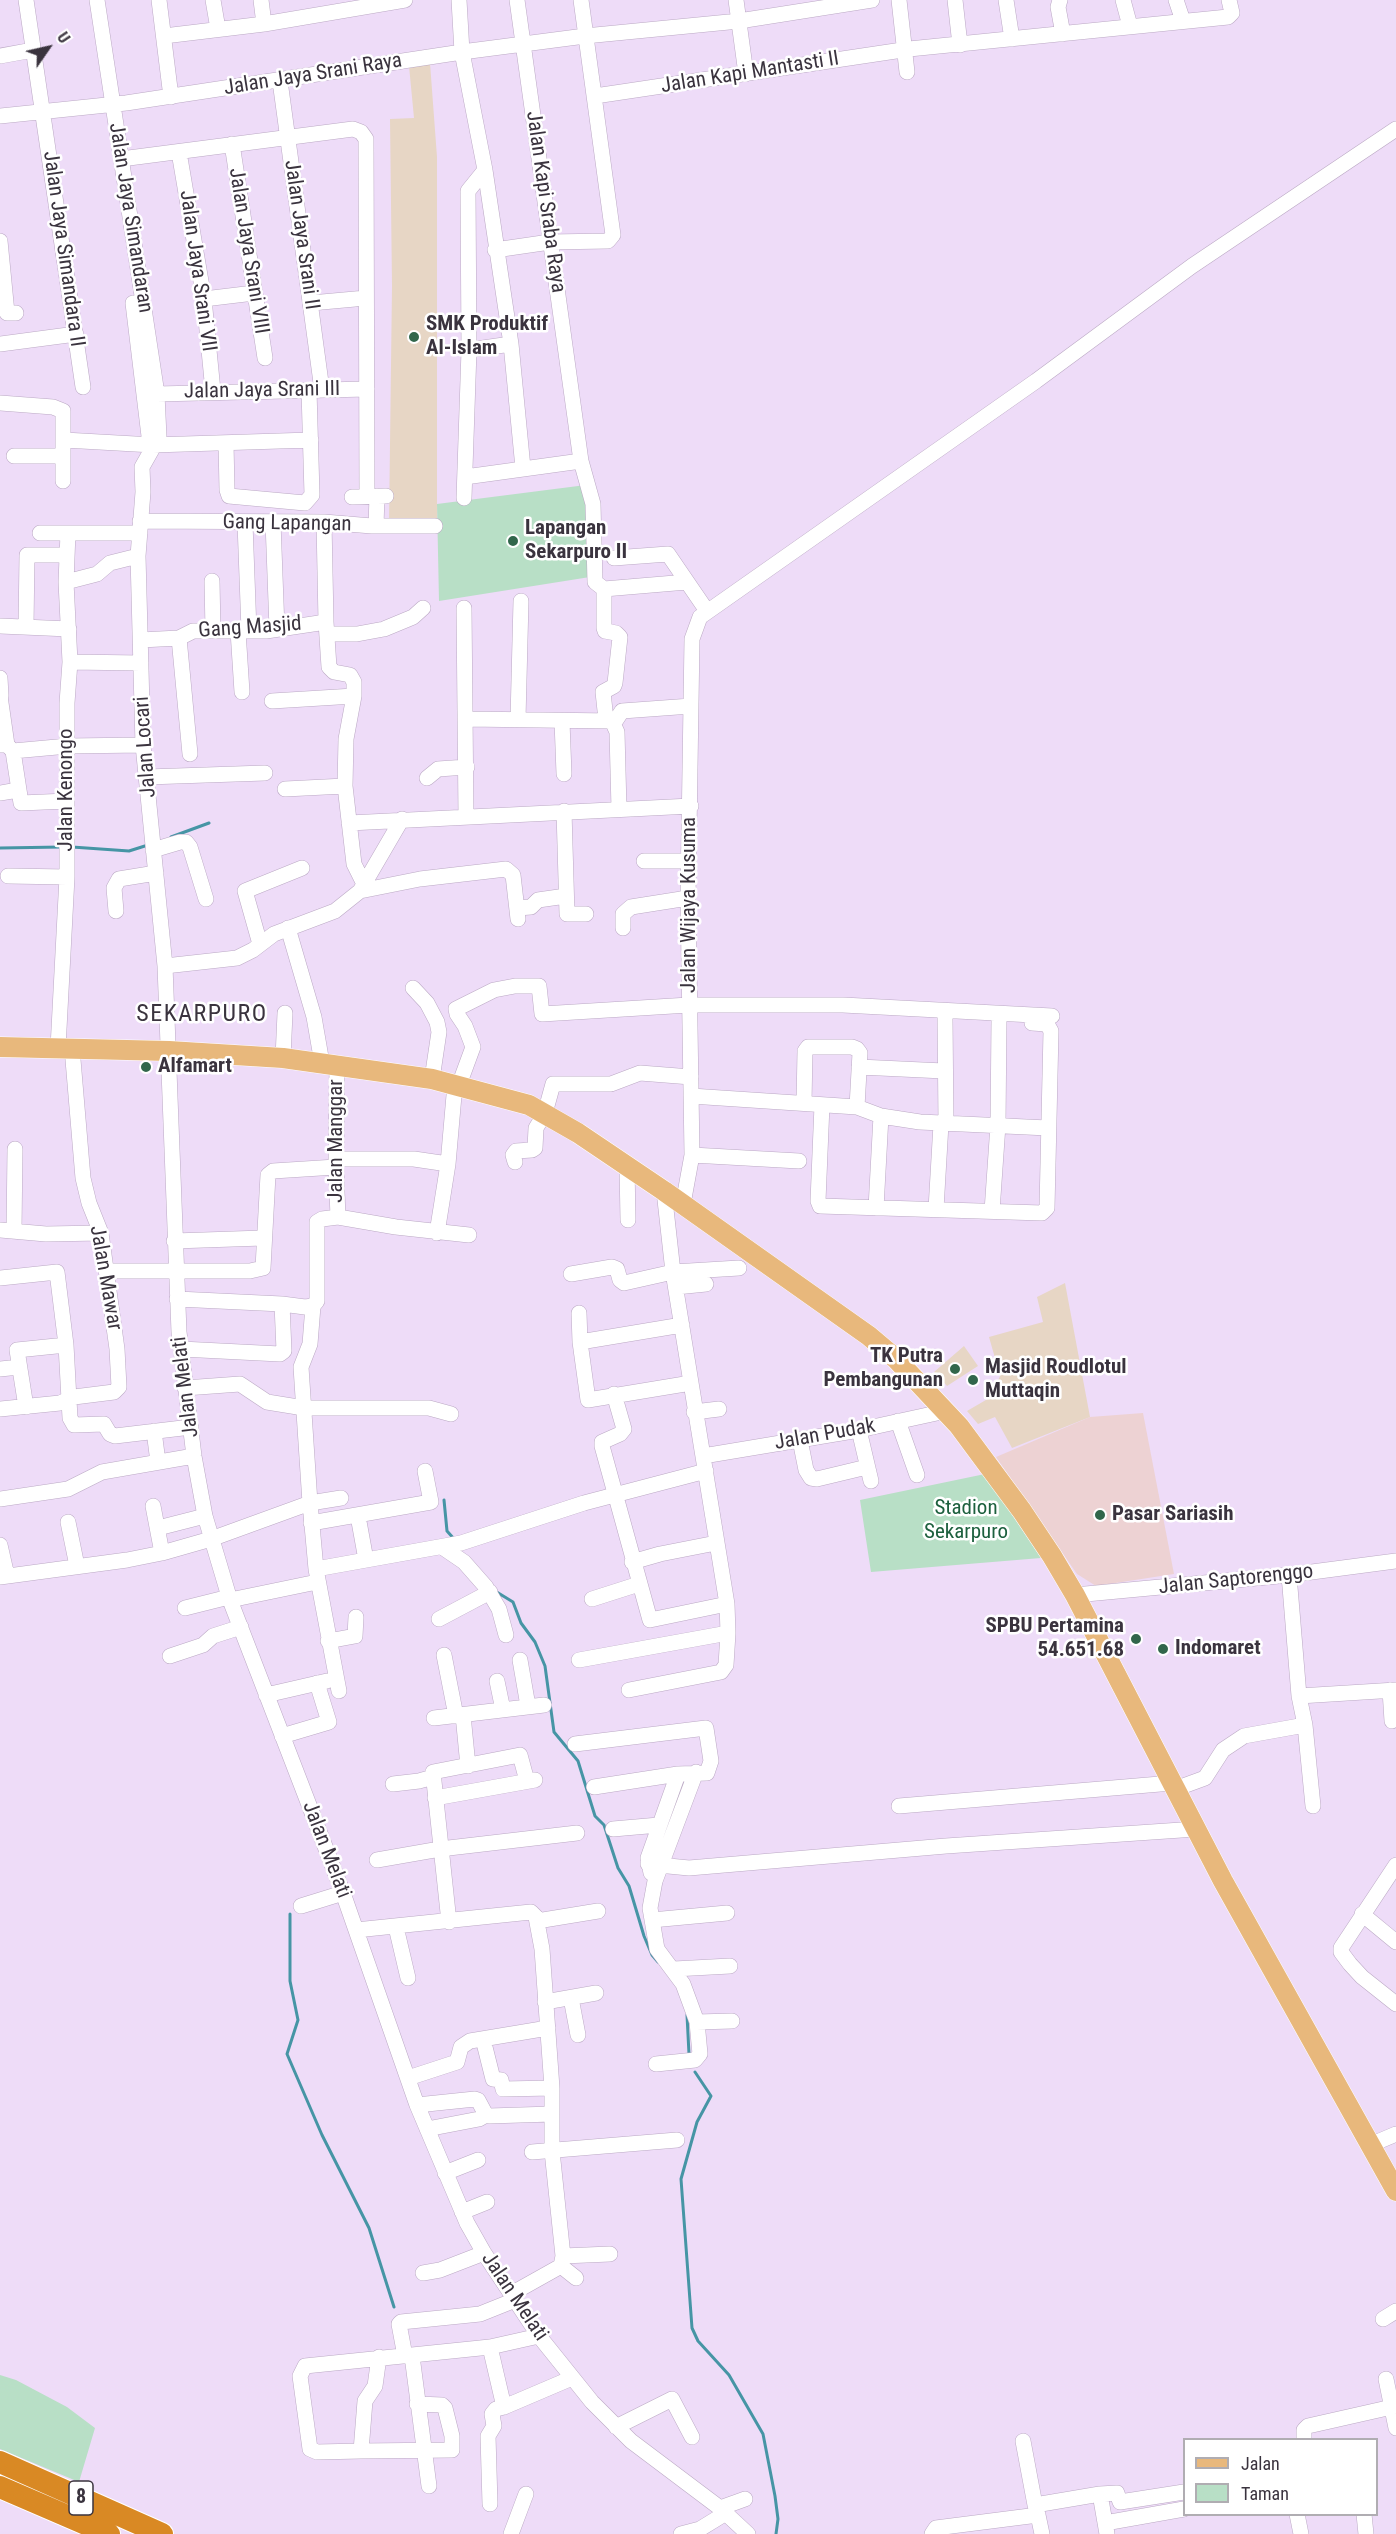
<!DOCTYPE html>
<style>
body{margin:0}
#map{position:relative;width:1396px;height:2534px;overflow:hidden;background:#eedcf8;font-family:"Roboto Condensed",sans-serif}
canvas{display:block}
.legend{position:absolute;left:1183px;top:2438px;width:195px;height:78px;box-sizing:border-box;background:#fff;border:2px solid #b0adb2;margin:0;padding:8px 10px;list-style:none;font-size:18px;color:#3a333e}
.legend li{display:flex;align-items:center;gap:12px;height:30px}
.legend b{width:30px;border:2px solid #b0adb2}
.north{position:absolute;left:18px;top:18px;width:60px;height:60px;-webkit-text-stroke:4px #fff;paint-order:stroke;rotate:56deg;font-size:16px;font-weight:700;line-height:24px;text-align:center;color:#3a333e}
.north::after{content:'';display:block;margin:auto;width:21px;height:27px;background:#3a333e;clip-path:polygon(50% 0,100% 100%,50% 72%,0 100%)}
</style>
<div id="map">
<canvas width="1396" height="2534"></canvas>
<ul class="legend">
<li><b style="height:8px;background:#e8b87c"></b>Jalan</li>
<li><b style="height:16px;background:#b8dfc6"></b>Taman</li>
</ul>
<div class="north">U</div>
</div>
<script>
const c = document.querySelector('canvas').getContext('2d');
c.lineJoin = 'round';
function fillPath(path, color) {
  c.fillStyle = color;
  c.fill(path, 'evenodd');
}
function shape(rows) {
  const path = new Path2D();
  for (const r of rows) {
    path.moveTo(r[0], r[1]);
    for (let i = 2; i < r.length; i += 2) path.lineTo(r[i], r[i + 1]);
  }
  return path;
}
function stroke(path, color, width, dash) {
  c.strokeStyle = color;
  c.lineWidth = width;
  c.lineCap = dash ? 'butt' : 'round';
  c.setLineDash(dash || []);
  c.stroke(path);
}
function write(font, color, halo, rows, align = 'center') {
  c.font = font + ' "Roboto Condensed",sans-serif';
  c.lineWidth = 5;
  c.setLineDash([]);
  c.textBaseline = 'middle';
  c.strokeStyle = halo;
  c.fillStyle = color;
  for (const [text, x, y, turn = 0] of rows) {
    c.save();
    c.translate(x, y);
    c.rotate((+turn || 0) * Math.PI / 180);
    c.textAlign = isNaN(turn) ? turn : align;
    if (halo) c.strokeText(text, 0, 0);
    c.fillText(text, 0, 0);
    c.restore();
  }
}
const commercial = shape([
 [1143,1413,1174,1574,1096,1586,1077,1574,996,1457,1090,1417]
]);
const education = shape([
 [430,63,437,157,437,524,389,524,392,286,390,119,414,118,409,66],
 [1065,1283,1090,1417,1012,1448,995,1417,978,1424,967,1411,991,1397,1003,1369,995,1358,989,1337,1043,1322,1037,1297],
 [964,1346,978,1366,947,1386,934,1372]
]);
const green = shape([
 [586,485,590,577,439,601,437,504],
 [985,1474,1041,1558,871,1572,860,1500],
 [0,2375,16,2380,67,2407,95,2428,79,2482,0,2449]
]);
const stream = shape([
 [171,837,209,823],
 [72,847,129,851,148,845],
 [0,848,62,847],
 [444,1500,447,1531,455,1540],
 [495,1591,513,1602,521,1623,535,1642,545,1666,554,1732,578,1761,595,1816,604,1825,618,1868,629,1886,644,1936,652,1955,658,1962],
 [290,1914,290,1981,298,2020,287,2054,322,2135,369,2228,394,2307],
 [687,2015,689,2054],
 [695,2072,711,2096,697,2122,681,2179,692,2328,698,2341,729,2375,763,2434,775,2496,778,2519,776,2534]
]);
const minor = shape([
 [26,0,83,387],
 [97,0,157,394,159,437,142,467,143,492,138,556,143,745,165,966,179,1332,194,1456,205,1516,230,1600,343,1893,417,2105,467,2223,484,2253,539,2336,592,2402,631,2441,720,2508,748,2534],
 [159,0,171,97],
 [213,0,218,29],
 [261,0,264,24],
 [459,0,462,52,485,170,511,344,523,468],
 [517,0,581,461,593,504,595,582,604,589,687,582],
 [736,0,746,74],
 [899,0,907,72],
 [955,0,960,45],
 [1006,0,1012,39],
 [1060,0,1058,7,1063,34],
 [1123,0,1130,26],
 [1176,0,1183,21],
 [164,36,264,24,405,0],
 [0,56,33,50],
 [280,81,322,390],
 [595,96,909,49,1228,17,1232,13,1229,0],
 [0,116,126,103,462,52,585,36,739,21,872,0],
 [232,144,265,358],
 [179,152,204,299,213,391],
 [121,159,353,129,361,132,366,139,367,496],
 [0,241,7,313,16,313],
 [495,250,550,242,608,241,613,235,581,0],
 [204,299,254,293],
 [133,303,149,436,153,445],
 [311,303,366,298],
 [0,344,76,334],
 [469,350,511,344],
 [157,394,367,389],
 [0,403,53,407,63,411,63,481],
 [64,440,153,445,311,440],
 [226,443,227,490,229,496,305,503,312,495,309,390],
 [14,456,63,456],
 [465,477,581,461],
 [352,497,386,496],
 [464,498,469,350,468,191,485,170],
 [140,521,324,522,372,526,435,526],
 [273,522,277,629],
 [324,522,326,622,329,667,334,672,350,675,354,682,354,696,346,739,345,786,354,864,364,884],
 [245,523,249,631],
 [376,526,377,496],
 [40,533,140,533],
 [614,558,668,554,707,611],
 [212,581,213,631],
 [66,582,97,574,110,563,138,556],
 [604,589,604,628,605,631,616,633,620,637,615,683,614,686,603,692,606,720],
 [464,608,466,817],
 [0,626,69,629],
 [26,627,27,555,67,555],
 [238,631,242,692],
 [328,634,357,634,384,629,413,617,423,608],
 [179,638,190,754],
 [141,640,179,638,193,631,266,631,326,622],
 [70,662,141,663],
 [0,678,1,696],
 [0,696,7,745],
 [272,701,354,696],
 [467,719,612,721,617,732,619,809],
 [518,719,521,601],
 [562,721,564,774],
 [614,723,622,711,691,706],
 [0,745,7,745,13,751,68,746,143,745],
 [13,751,21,803,67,801],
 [147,777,265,773],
 [427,778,438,769,467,767],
 [285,789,345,786],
 [0,793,18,790],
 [564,811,567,914,586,914],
 [349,823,691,806],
 [153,850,180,842,186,842,190,847,206,899],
 [644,861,689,861],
 [8,876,67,877],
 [360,891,420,879,506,869,513,875,518,919],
 [517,908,531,907,538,900,566,896],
 [116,911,114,888,119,879,156,873],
 [288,928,314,1017,322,1063],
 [623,928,623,914,631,907,688,898],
 [260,944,245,891,302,868],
 [165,966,237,958,253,950,274,934,335,911,360,891,402,819],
 [413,988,427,1003,437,1022,439,1032,432,1079],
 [945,1018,946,1124],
 [58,1048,67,877,67,703,70,662,66,582,68,533],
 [283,1058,285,1013],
 [337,1065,336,1167,338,1217],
 [859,1067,944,1071],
 [459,1085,473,1047,465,1026,457,1014,456,1009,494,990,515,986,539,986,542,1014,689,1005,843,1005,1052,1016],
 [691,1096,857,1107,881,1116,920,1122,1048,1128],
 [804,1103,805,1051,808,1047,852,1047,857,1049,860,1053,857,1107],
 [822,1105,818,1201,820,1206,1042,1213,1047,1208,1051,1031,1047,1024,1032,1023],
 [692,1155,799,1161],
 [337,1159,414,1159,448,1164],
 [515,1162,513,1155,516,1151,532,1150,535,1148,536,1128,545,1113,553,1084,611,1084,640,1073,691,1077],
 [627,1166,628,1220],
 [683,1204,692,1155,688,898,692,639,700,617,1036,381,1192,266,1396,129],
 [876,1208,881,1116],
 [936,1209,941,1124],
 [992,1211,998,1125,999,1020],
 [0,1230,46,1234,101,1233],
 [14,1231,15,1149],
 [437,1233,448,1164,455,1084],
 [174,1241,263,1238],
 [107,1271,250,1271,263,1268,268,1175,273,1171,336,1167],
 [571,1274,612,1267,617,1269,620,1280,624,1283,673,1272,739,1268],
 [0,1278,57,1272,66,1345,70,1418,74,1425,104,1424,110,1434,115,1436,191,1427],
 [676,1287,706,1284],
 [177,1299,282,1304,305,1307,313,1306,317,1301,317,1222,322,1219,338,1217,396,1227,469,1235],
 [313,1306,310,1344,301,1367,310,1503,341,1498],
 [579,1313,580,1342,588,1400,691,1383],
 [580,1342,682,1325],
 [181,1349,280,1354,284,1351,282,1304],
 [0,1369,19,1367],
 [185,1388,240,1384,267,1402,304,1408,429,1408,451,1414],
 [614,1394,624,1429,620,1434,602,1442,602,1446,650,1620,727,1604],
 [26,1407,17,1350,66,1345],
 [0,1409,60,1403,74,1397,114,1392,119,1387,117,1349,101,1233,89,1203,83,1178,72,1048],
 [694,1412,719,1409],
 [898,1421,917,1475],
 [859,1430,871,1481],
 [154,1431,158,1462],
 [800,1440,806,1470,811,1478,817,1479,867,1467],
 [703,1456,859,1430,946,1411],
 [0,1499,68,1489,102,1472,194,1456],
 [153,1506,162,1553],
 [358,1516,366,1560],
 [68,1522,77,1566],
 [311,1523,431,1502,425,1471],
 [158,1528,205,1516],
 [0,1545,7,1576],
 [442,1547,464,1562,486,1587,499,1609,506,1635],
 [632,1562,660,1554,716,1543],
 [316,1569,339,1691],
 [1289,1575,1299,1696,1305,1725,1313,1806],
 [0,1577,127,1560,162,1553,211,1539,310,1503,316,1569,461,1543,584,1503,706,1471],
 [1075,1595,1289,1575,1396,1561],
 [592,1599,639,1584],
 [230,1600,317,1582],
 [185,1608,229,1597],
 [439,1619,490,1592],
 [328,1641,355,1636,356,1617],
 [444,1655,456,1716],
 [170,1656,203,1645,213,1636,241,1627],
 [520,1660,528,1706],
 [579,1660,728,1633],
 [497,1681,503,1710],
 [629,1690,721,1672,726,1665,728,1633,727,1604,673,1272,664,1191],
 [1390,1690,1392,1721],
 [266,1695,327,1681],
 [1299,1696,1396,1690],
 [463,1715,468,1766],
 [434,1718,544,1705],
 [282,1736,329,1722,317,1683],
 [575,1744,706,1728,711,1761,707,1773,678,1774,594,1787],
 [393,1784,419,1781,433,1777],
 [1175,1789,1205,1778,1223,1750,1244,1736,1305,1725],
 [435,1798,535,1780],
 [899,1806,1172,1783],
 [613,1829,659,1825],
 [377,1860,440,1849,577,1833],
 [648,1864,689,1868,946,1846,1196,1829],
 [1396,1865,1341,1948,1341,1952,1350,1964,1362,1977,1396,2004],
 [651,1873,648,1858,678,1774],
 [301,1906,343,1893],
 [1362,1914,1396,1942],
 [652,1920,727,1913],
 [537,1921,598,1911],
 [449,1922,433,1772,520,1755,527,1781],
 [396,1927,408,1978],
 [356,1930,531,1912,536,1917,542,1949,552,2088,552,2151,563,2256,561,2266,511,2294],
 [674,1969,730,1966],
 [571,1998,578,2035],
 [545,2002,596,1993],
 [697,2022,732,2021],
 [483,2039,493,2079,501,2080,503,2089,552,2088],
 [656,2064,695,2060,700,2054,697,2022,683,1984,657,1949,650,1908,655,1881,696,1772],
 [408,2078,457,2062,461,2047,470,2041,548,2028],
 [417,2105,475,2099,478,2100,486,2115,489,2116,552,2114],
 [427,2129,479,2119,486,2115],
 [1370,2145,1396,2134],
 [532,2152,677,2140],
 [445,2173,478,2160],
 [462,2212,487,2202],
 [563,2256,610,2254],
 [561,2266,576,2278],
 [423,2273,440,2270,484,2253],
 [1383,2319,1396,2311],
 [490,2347,504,2407,496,2409,492,2414,494,2426,488,2436,490,2504],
 [405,2356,399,2324,401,2322,480,2314,515,2300],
 [412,2356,429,2486],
 [379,2357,375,2386,365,2401,361,2451,452,2450,452,2436,445,2408,442,2405,417,2404],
 [1386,2379,1396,2428],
 [504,2407,572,2378],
 [616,2427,672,2399,692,2437],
 [1304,2440,1304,2430,1308,2426,1392,2407],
 [1023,2441,1035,2505],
 [361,2451,317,2452,310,2449,300,2376,305,2366,490,2347,539,2336],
 [1100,2494,1117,2493,1120,2502,1184,2492],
 [720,2508,745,2499],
 [1297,2514,1301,2534],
 [1364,2514,1366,2534],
 [1038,2515,1035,2505,1100,2494,1107,2534],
 [1105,2523,1184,2509],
 [511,2534,526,2494],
 [681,2534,700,2529,726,2513],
 [932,2534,936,2528,1038,2515,1042,2534]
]);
const major = shape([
 [0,1047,169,1051,283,1058,432,1079,529,1105,578,1133,664,1191,869,1336,895,1358,959,1426,1022,1511,1052,1556,1075,1595,1223,1881,1396,2191]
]);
const highway = shape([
 [0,2462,162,2534],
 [0,2487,109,2534]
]);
const markers = [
 [414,337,6,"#31664b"],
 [513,541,6,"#31664b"],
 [146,1067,6,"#31664b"],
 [955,1369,6,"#31664b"],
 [973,1380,6,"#31664b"],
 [1100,1515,6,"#31664b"],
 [1136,1639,6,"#31664b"],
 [1163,1649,6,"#31664b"]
];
const shields = [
 [81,2498,24]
];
const shieldNames = [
 ["8",81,2498]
];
const streetNames = [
 ["Jalan Kapi Mantasti II",750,73,-9],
 ["Jalan Jaya Srani Raya",313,75,-9],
 ["Jalan Kapi Sraba Raya",545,202,82],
 ["Jalan Jaya Simandaran",130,218,81],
 ["Jalan Jaya Srani II",301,235,82],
 ["Jalan Jaya Simandara II",63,249,82],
 ["Jalan Jaya Srani VIII",248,251,81],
 ["Jalan Jaya Srani VII",197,271,82],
 ["Jalan Jaya Srani III",262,391,-1],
 ["Gang Lapangan",287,524,1],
 ["Gang Masjid",250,628,-4],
 ["Jalan Locari",146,747,-94],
 ["Jalan Kenongo",67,790,-90],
 ["Jalan Wijaya Kusuma",690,905,-90],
 ["Jalan Manggar",337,1141,-90],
 ["Jalan Mawar",105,1278,80],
 ["Jalan Melati",186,1387,-97],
 ["Jalan Pudak",825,1435,-10],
 ["Jalan Saptorenggo",1236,1580,-6],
 ["Jalan Melati",326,1850,69],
 ["Jalan Melati",514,2297,56]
];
const poiNames = [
 ["SMK Produktif",426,325],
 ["Al-Islam",426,349],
 ["Lapangan",525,529],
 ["Sekarpuro II",525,553],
 ["Alfamart",158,1067],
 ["TK Putra",943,1357,"right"],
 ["Pembangunan",943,1381,"right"],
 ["Masjid Roudlotul",985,1368],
 ["Muttaqin",985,1392],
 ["Pasar Sariasih",1112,1515],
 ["SPBU Pertamina",1124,1627,"right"],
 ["54.651.68",1124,1651,"right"],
 ["Indomaret",1175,1649]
];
const parkNames = [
 ["Stadion",966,1509],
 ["Sekarpuro",966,1533]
];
const quarterNames = [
 ["SEKARPURO",202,1015]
];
fillPath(commercial, '#edd2d3');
fillPath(education, '#e7d6c5');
fillPath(green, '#b8dfc6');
stroke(stream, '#4695a5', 3);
stroke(minor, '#bba9c4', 16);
stroke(major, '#fff', 21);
stroke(highway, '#fff', 24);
stroke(minor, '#fff', 15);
stroke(major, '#e8b87c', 20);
stroke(highway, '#d98924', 22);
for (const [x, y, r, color] of markers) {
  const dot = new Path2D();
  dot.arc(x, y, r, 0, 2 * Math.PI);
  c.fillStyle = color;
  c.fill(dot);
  stroke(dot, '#fff', 2);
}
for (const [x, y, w] of shields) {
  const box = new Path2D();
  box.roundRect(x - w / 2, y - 17, w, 34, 4.5);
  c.fillStyle = '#fff';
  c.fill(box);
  stroke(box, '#3a333e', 1.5);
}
write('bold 20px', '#3a333e', null, shieldNames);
write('21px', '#3a333e', '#fff', streetNames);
write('bold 21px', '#3a333e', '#fff', poiNames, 'left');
write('21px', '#1d603e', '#fff', parkNames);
c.letterSpacing = '1.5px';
write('24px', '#3a333e', '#fff', quarterNames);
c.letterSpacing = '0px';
</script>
